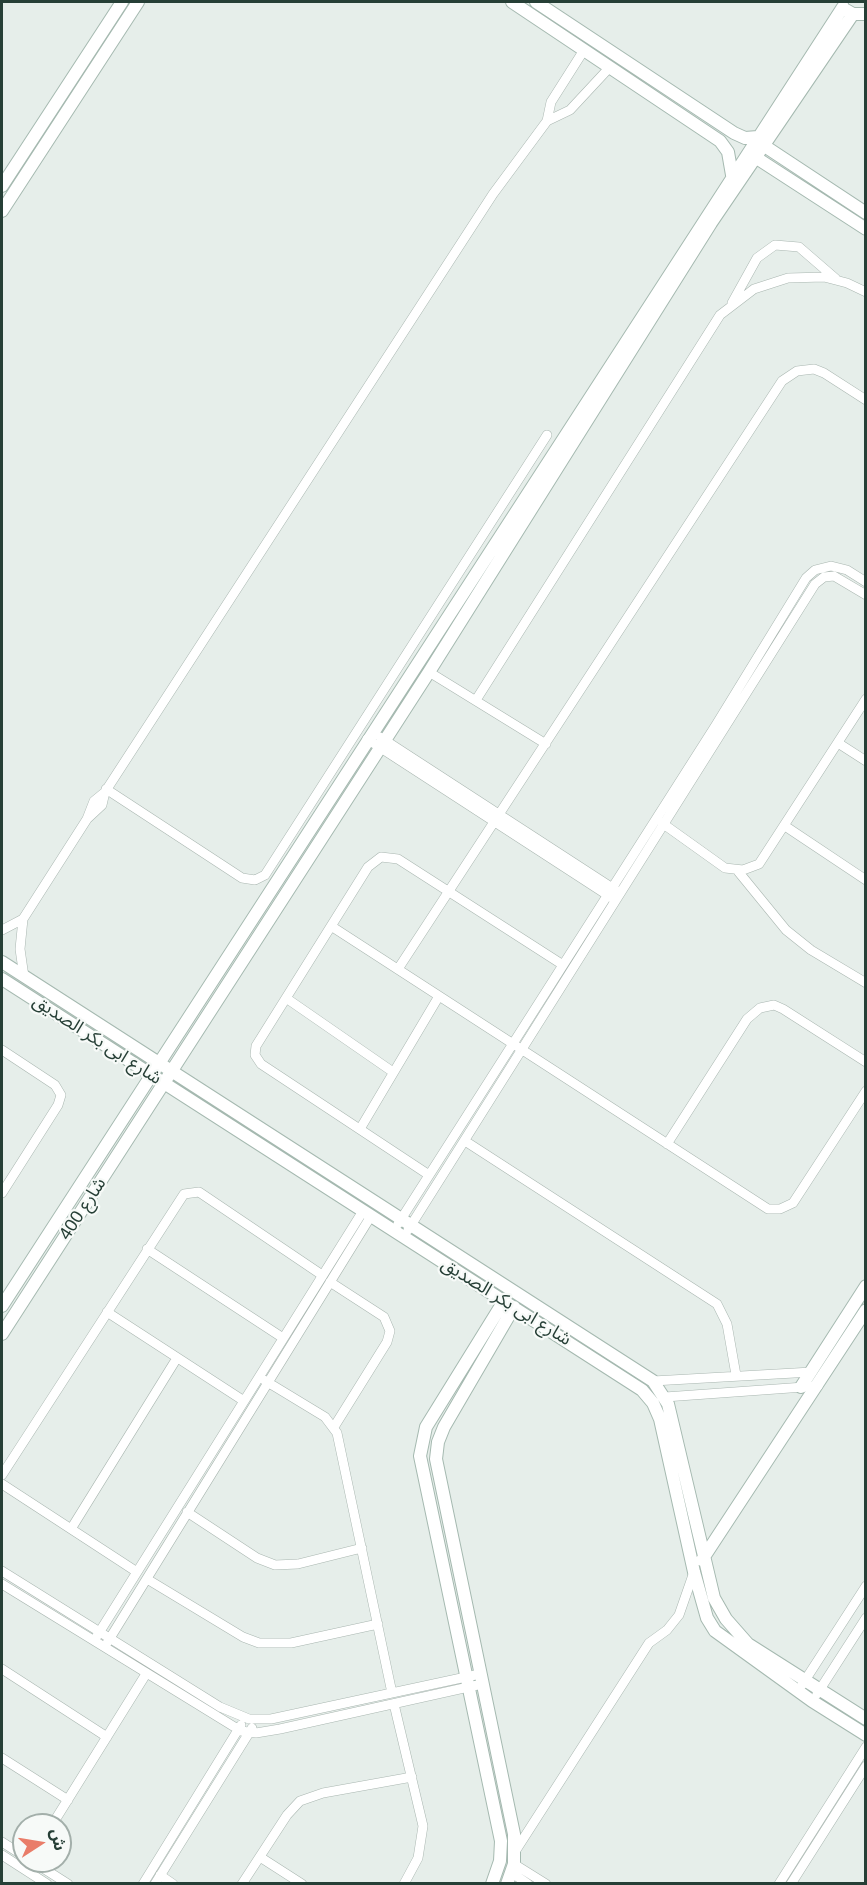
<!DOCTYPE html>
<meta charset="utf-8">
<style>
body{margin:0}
#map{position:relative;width:867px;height:1885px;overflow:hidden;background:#e6eeea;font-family:Helvetica,"Noto Sans Arabic",sans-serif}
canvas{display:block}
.frame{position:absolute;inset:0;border:3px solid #263f36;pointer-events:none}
.north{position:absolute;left:12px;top:1813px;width:60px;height:60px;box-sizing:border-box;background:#f7faf8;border:2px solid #a3afaa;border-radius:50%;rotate:78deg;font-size:16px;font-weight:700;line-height:24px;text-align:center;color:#263f36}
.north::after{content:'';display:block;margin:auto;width:21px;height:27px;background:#e97d69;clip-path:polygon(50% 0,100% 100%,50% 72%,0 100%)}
</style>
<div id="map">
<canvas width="867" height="1885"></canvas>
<div class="frame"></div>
<div class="north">ش</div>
</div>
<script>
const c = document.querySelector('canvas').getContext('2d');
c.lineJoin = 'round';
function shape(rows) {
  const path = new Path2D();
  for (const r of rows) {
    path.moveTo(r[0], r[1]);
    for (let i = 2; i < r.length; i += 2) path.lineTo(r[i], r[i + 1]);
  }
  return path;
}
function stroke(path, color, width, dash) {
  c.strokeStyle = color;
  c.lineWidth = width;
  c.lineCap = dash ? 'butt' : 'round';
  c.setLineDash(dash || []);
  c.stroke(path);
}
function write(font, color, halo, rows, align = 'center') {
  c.font = font + ' Helvetica,"Noto Sans Arabic",sans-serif';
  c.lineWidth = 4.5;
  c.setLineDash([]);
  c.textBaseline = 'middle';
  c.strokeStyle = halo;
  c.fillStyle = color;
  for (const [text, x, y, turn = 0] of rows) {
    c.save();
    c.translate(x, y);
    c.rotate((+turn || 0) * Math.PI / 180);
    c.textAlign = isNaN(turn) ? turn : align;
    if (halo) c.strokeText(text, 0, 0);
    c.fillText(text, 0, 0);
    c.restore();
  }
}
const street = shape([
 [547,121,570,110,610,67],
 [732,303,757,258,775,245,799,247,836,279],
 [429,672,546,744],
 [476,700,720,315,754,289,788,278,824,277,847,283,866,292],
 [380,737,617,891],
 [367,739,612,898],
 [838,743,866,761],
 [106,789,242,878,255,880,265,875,547,435],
 [87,819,102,805,105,792],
 [662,823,725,868,743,870,759,864,866,699],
 [785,826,866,880],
 [737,870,786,930,811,950,866,983],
 [331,926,768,1209,780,1209,793,1203,866,1091],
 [2,930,23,919],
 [398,969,782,381,797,371,814,369,824,373,866,400],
 [24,977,20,949,23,919,87,819,94,801,105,792,493,194,547,121,551,102,584,50],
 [286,998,393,1072],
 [2,1050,55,1085,61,1095,58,1105,2,1193],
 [360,1129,439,996],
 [465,1141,717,1304,727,1324,736,1375],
 [667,1144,747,1019,760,1008,774,1005,783,1009,866,1062],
 [429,1175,261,1064,255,1055,256,1046,368,867,381,857,398,859,563,965],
 [398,1224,716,725,806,578,815,570,831,566,847,570,866,582],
 [408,1230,815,584,824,577,834,576,866,595],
 [147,1249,283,1338],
 [330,1282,384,1317,390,1331,387,1342,334,1427],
 [107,1312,244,1401],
 [264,1380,325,1417,337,1433,392,1693],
 [653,1381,812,1372],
 [665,1397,818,1386],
 [2,1475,184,1194,199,1192,322,1275],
 [2,1484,137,1572],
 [187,1512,257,1558,275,1565,298,1564,362,1548],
 [71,1529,177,1358],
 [2,1571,220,1707,249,1719,271,1719,480,1674],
 [147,1579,243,1637,259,1643,291,1643,378,1624],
 [2,1584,241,1731,256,1733,280,1729,482,1684],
 [97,1636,363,1211],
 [107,1643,371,1216],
 [2,1669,107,1737],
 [802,1685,866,1586],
 [817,1694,866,1618],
 [394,1704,423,1826,418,1858,404,1884],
 [2,1758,68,1800],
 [52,1825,146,1674],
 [2,1842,24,1856],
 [516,1850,649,1643,667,1630,679,1615,694,1572],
 [2,1855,47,1884],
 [260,1857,302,1884],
 [32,1861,68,1884],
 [514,1864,546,1884],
 [512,1873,528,1884],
 [160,1875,173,1884],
 [143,1884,241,1725],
 [155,1884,252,1728],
 [242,1884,287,1815,300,1801,323,1793,412,1777],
 [779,1884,866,1747],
 [791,1884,866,1766]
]);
const secondary = shape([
 [512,2,720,141,728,152,732,175],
 [536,2,734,133,745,138,758,137],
 [846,10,853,14,866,14],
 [763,145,866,213],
 [755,157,866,229],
 [2,186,122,2],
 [2,211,138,2],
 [2,962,653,1381,668,1404,714,1598,726,1619,748,1644,866,1719],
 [2,979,642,1390,653,1403,660,1419,694,1572,707,1618,715,1631,812,1701,866,1735],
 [2,1306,843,7],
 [2,1334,429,672,711,223,853,14],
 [801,1387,866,1286],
 [702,1560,866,1310],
 [492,1884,500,1861,501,1841,420,1456,426,1427,504,1301],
 [507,1884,514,1864,514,1834,436,1459,438,1442,444,1427,514,1307]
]);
const streetNames = [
 ["شارع ابى بكر الصديق",97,1040,33],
 ["شارع 400",83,1209,-57],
 ["شارع ابى بكر الصديق",506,1302,32]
];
stroke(street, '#a9b6b0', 10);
stroke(secondary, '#a5b9b0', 14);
stroke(street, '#fff', 9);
stroke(secondary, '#fff', 12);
write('18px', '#263f36', '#f7faf8', streetNames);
</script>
